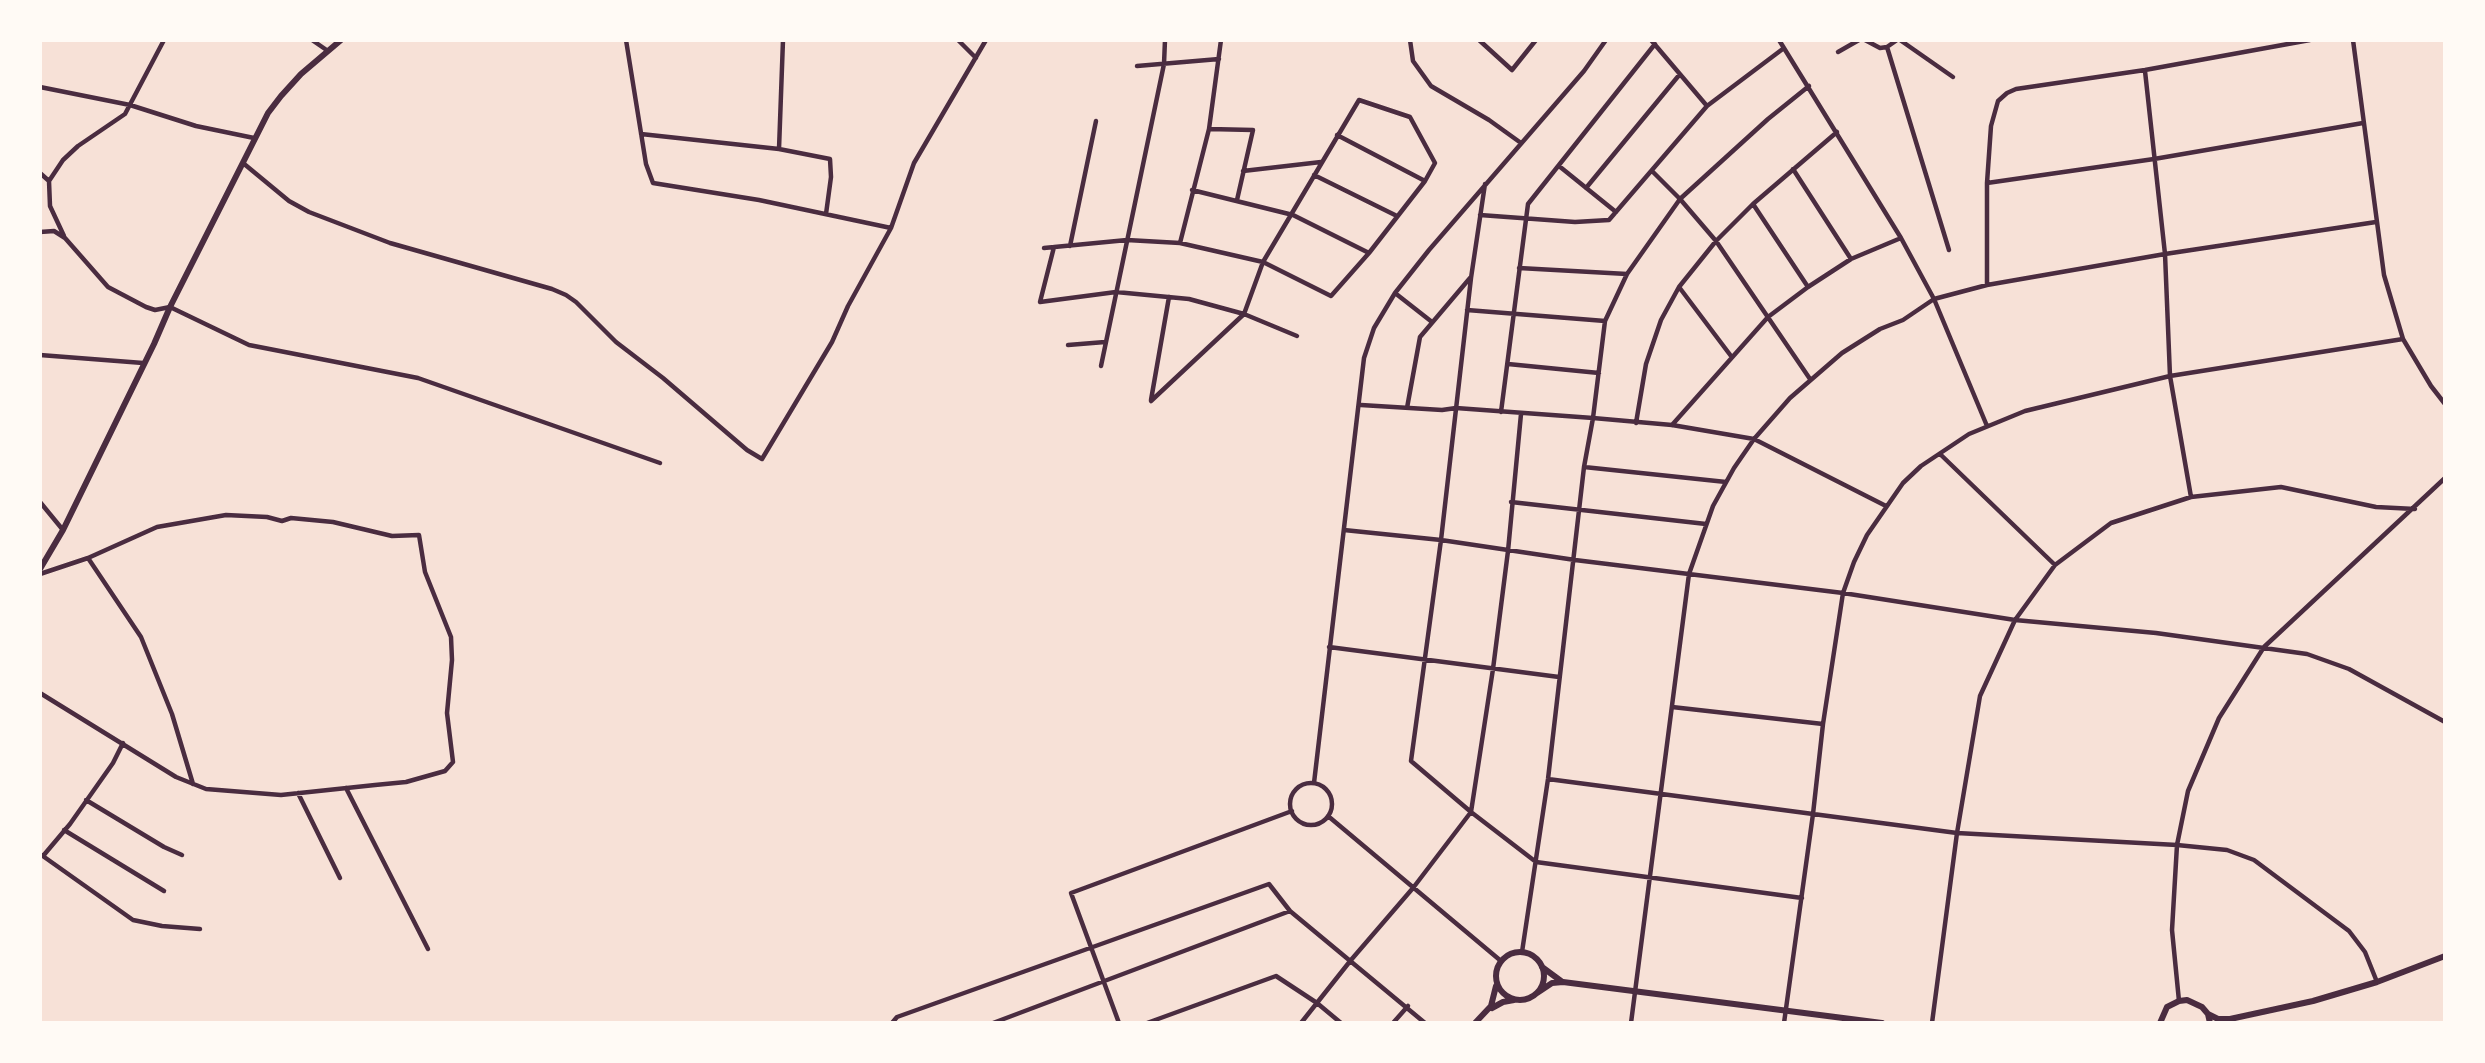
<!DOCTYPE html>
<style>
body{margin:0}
#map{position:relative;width:2485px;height:1063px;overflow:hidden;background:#f7e1d7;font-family:Manrope,sans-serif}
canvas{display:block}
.frame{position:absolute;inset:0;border:42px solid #fffaf5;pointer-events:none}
</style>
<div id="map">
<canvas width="2485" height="1063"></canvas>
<div class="frame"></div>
</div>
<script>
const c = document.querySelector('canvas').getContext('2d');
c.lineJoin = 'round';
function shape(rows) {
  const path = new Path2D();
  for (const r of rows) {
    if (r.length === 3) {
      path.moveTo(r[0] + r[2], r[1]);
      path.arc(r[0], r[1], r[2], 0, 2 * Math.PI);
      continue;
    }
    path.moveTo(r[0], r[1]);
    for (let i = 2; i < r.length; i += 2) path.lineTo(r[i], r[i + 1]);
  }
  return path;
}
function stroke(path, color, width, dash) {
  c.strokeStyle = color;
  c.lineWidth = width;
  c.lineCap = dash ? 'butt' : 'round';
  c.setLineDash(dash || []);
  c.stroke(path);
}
const minor = shape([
 [312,40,328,51],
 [626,40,646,164,653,183,759,200,891,228],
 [958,40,976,58],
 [1410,40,1413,61,1431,86,1489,120,1521,143],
 [1479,40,1512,70,1536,40],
 [1651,40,1707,106],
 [1779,40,1901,238,1934,299,1987,426],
 [1865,40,1880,48,1887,47,1897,40],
 [1900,40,1953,77],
 [2353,40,2384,275,2403,339,2431,386,2445,404],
 [1887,47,1949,250],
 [1838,52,1859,40],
 [1137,66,1219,59],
 [2145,71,2165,254,2170,376,2191,497],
 [40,87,130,105,196,126,254,138],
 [1209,129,1253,130,1237,200],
 [641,134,779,149,830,159,831,177,826,214],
 [779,149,783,40],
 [243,163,289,201,309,212,390,243,552,289,566,295,576,302,616,342,663,378,747,450,762,459,832,342,848,306,891,228,914,163,986,40],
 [1559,166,1616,212],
 [1793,169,1851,259],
 [1243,171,1321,162],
 [1652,171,1680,199,1716,241,1810,379],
 [40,173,49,181,50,206,64,236],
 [1314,175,1397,216],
 [49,181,63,160,78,146,125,114,164,40],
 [1987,183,2154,159,2363,123],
 [1485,184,1471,278,1441,540,1411,761,1471,812,1536,862,1802,898],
 [1586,188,1680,74],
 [1192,190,1293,215,1369,253],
 [1753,204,1808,287],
 [1480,215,1575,222,1609,220,1707,106,1784,48],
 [40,232,54,231,65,238,108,287,146,307,155,310,170,307,249,345,418,378,660,463],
 [1180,243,1209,129,1221,40],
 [1070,246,1096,121],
 [1054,247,1040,302,1116,292,1189,299,1244,314,1297,336],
 [1044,248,1127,240,1180,243,1263,262,1331,296,1369,253,1425,181,1337,135],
 [1519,268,1627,274,1605,321,1593,418,1584,467,1548,779,1522,952],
 [1627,274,1680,199,1768,119,1809,86],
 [1987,285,1987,183,1991,126,1998,101,2007,93,2016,89,2145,70,2310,40],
 [1679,287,1731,356],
 [1395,293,1432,322],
 [1467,310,1605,321],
 [1068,345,1105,342],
 [40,355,143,363],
 [1508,364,1599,373],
 [1101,366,1164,64,1165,40],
 [1151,400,1169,297],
 [1151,401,1244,314,1263,262,1359,100,1410,117,1435,163,1425,181],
 [1361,405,1442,410,1456,408,1593,418,1672,425,1754,439,1886,506],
 [1407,408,1420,337,1470,278],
 [1501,412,1528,204,1655,44],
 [1636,423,1646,364,1661,320,1679,287,1716,241,1753,204,1837,132],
 [1672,425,1768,317,1808,287,1851,259,1901,238],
 [1940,454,2055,565],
 [1584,467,1726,482],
 [40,502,63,530],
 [1511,502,1706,524],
 [1344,530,1441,540,1575,560,1843,593,2015,620,2156,633,2307,654,2349,669,2445,722],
 [88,558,141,637,172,714,193,784],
 [40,574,88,558,157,527,226,515,267,517,282,521,291,518,333,522,392,536,419,535,425,572,451,637,452,660,447,713,453,762,445,771,406,782,375,785,281,795,206,789,176,777,40,693],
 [1329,647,1559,677],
 [1672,707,1823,724],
 [1548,779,1957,833,2177,845,2227,850,2254,860,2349,931,2365,952,2377,982],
 [1314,783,1364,358,1374,328,1395,293,1429,250,1584,71,1606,40],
 [1311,804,21],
 [346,788,428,949],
 [298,793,340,878],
 [86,800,164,847,182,855],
 [1328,816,1501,961],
 [64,830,164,891],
 [40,854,133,920,162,926,200,929],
 [43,856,70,824,113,763,123,743],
 [2179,1001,2172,930,2177,845,2188,791,2219,718,2264,647,2445,478],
 [892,1023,897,1017,1269,884,1290,911],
 [993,1023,1290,911,1425,1023],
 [1119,1023,1071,893,1292,811],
 [1147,1023,1276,976,1317,1003,1341,1023],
 [1301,1023,1351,960,1413,888,1471,812,1493,669,1508,551,1521,414],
 [1393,1023,1408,1006],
 [1631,1023,1689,574,1713,506,1734,468,1754,439,1790,398,1842,353,1880,329,1903,320,1934,299,1987,285,2165,254,2376,222],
 [1784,1023,1813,814,1823,724,1843,593,1854,562,1867,535,1903,483,1921,466,1969,434,2025,411,2170,376,2403,339],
 [1932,1023,1957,833,1980,696,2015,620,2055,565,2111,523,2191,497,2281,487,2376,507,2415,509]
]);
const tertiary = shape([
 [40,569,63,530,154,344,170,307,268,113,281,96,301,74,341,40],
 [1520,976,24],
 [1542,967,1561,981],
 [1537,993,1552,983,1563,982,1882,1023],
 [1492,1008,1503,1002,1514,1000],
 [2208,1014,2218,1019,2230,1019,2313,1001,2377,982,2445,956],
 [1475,1023,1491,1006,1496,986],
 [2160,1023,2167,1007,2179,1001,2187,1000,2202,1007,2208,1014,2210,1023]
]);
stroke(minor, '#4a2c40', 4.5);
stroke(tertiary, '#4a2c40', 6);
</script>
